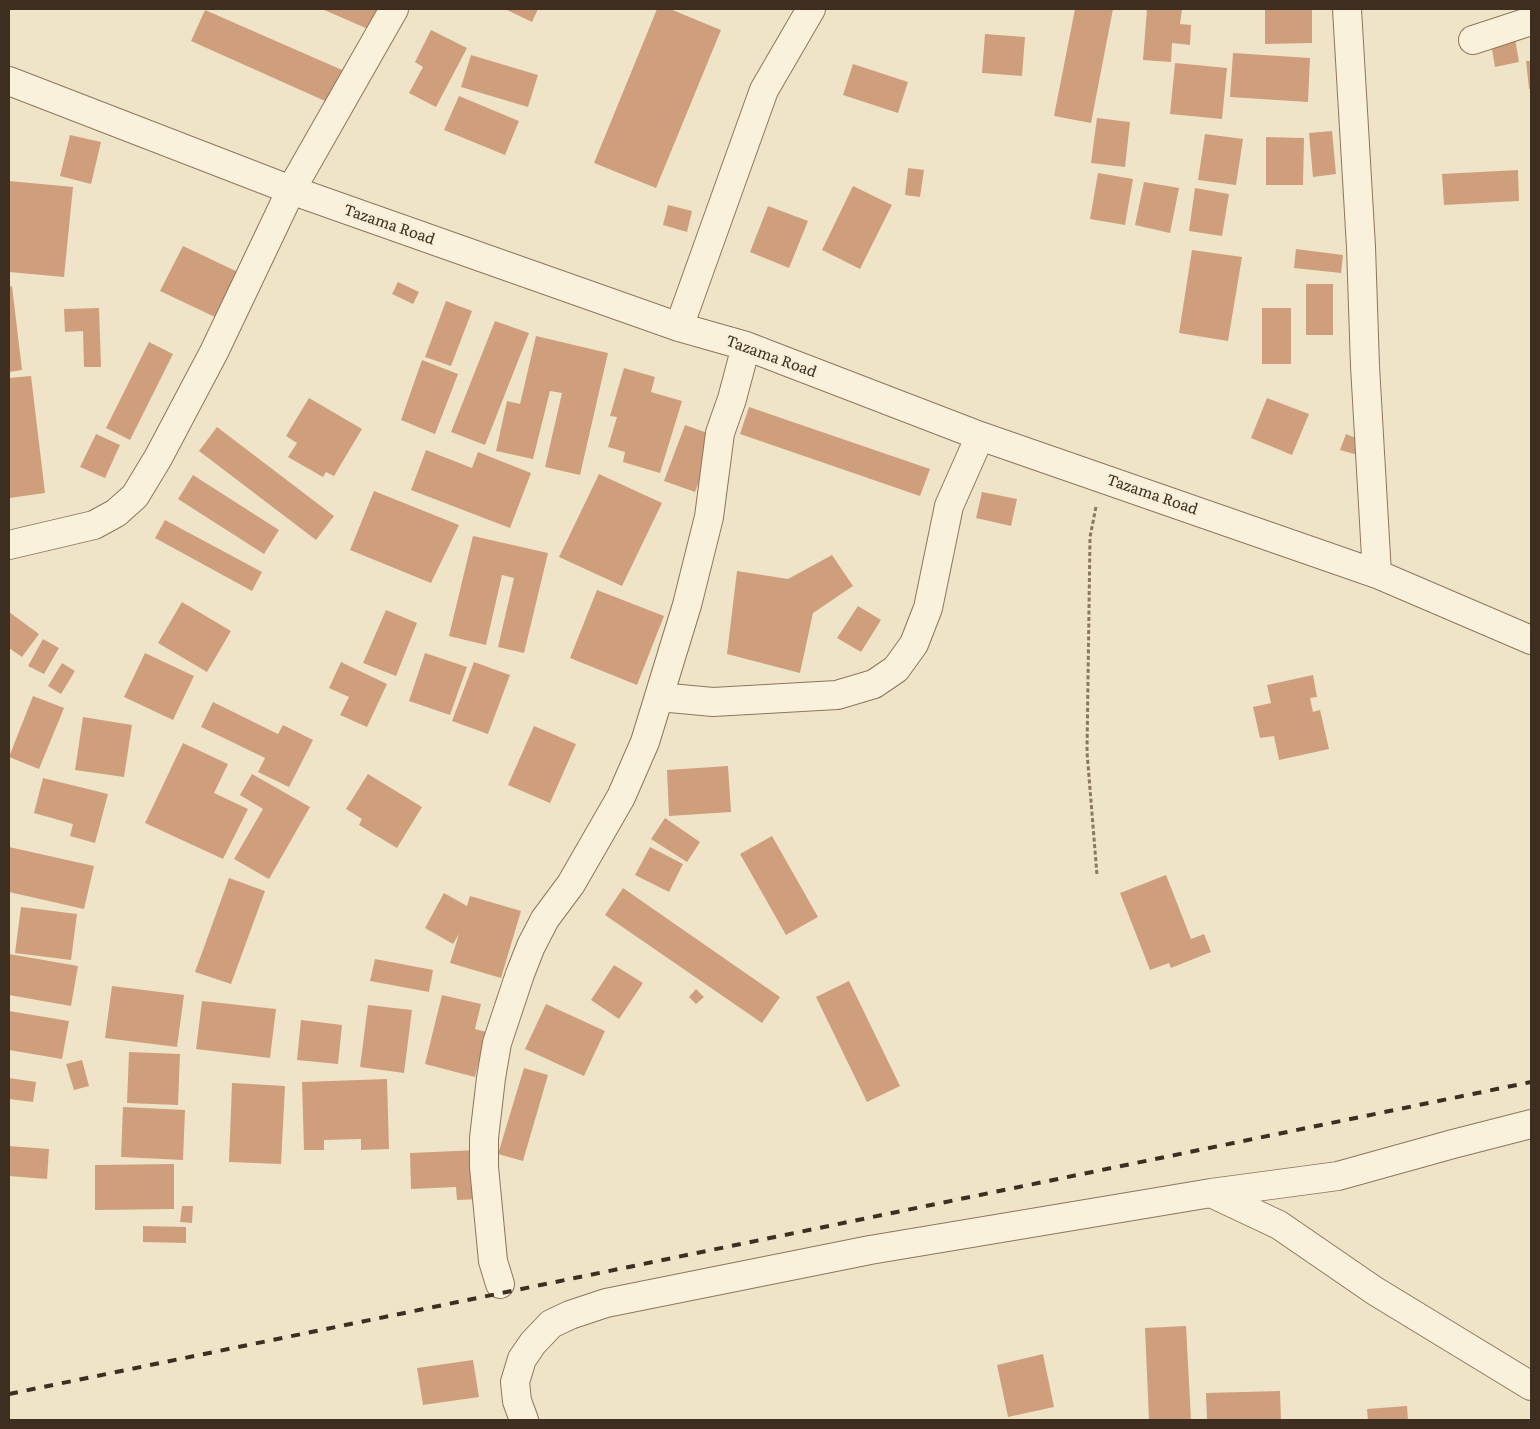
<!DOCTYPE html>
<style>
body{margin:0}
#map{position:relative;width:1540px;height:1429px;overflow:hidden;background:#f0e4c8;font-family:Literata,serif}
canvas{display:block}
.frame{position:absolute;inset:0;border:10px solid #3d2e20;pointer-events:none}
</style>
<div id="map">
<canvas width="1540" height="1429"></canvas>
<div class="frame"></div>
</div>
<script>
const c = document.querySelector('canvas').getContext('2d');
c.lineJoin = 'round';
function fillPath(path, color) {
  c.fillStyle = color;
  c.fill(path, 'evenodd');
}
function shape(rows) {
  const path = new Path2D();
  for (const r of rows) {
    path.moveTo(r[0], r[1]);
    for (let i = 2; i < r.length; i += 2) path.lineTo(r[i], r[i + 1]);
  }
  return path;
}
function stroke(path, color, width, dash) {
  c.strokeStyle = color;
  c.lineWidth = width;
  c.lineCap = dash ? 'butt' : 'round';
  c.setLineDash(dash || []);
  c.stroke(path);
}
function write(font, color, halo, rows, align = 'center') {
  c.font = font + ' Literata,serif';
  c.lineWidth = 4.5;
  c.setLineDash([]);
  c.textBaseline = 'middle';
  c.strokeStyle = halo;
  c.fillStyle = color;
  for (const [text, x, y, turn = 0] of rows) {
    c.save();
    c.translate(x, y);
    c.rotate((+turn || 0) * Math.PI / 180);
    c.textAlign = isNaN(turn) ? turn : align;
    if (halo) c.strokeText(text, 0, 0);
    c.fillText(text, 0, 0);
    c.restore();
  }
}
const building = shape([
 [322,9,377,9,368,29],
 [505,9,538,9,532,22],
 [657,9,670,9,721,30,656,188,594,163],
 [1075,9,1113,9,1091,123,1054,116],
 [1147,9,1182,9,1180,24,1191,25,1190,45,1172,43,1171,62,1143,60],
 [1265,9,1312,9,1312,43,1265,44],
 [205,10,349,73,334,105,191,41],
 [431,30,467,48,436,107,409,93,423,67,415,62],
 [985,34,1025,37,1022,76,982,73],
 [1515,39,1519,62,1495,67,1491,43],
 [1233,53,1310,58,1308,102,1230,97],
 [471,55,538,75,528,107,461,87],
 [1526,61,1531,61,1531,89,1529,89],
 [1175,63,1227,68,1222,119,1170,114],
 [853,64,908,82,898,113,843,95],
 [459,96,519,121,505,155,444,130],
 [1097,118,1130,122,1125,167,1091,163],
 [1332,131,1336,174,1313,177,1309,133],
 [1205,134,1243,139,1236,185,1198,180],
 [70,135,101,142,91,184,60,176],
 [1266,137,1304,138,1303,185,1266,185],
 [908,168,924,170,920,197,905,195],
 [1518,170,1519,201,1444,205,1442,174],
 [1098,173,1133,179,1125,225,1090,219],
 [9,181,73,187,64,277,9,272],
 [1144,182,1179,188,1170,233,1135,225],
 [853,186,892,205,860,269,822,250],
 [1195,188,1229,194,1222,236,1189,231],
 [668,205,692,211,687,232,663,225],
 [768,206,808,221,789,268,750,252],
 [183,246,240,273,217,318,160,291],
 [1296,249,1343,255,1341,273,1294,268],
 [1192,250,1242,257,1228,341,1179,333],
 [398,282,419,292,413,304,392,294],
 [1306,284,1333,284,1333,335,1306,335],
 [12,286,22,370,9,372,9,287],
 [446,301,472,311,451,366,425,357],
 [99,308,101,367,84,367,83,331,65,332,64,309],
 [1262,308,1291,308,1291,364,1262,364],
 [495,321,529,333,485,445,451,432],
 [536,336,608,353,580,475,545,467,562,393,550,391,533,459,496,451,507,401,520,404],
 [149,342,173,354,130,440,106,428],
 [422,360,458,374,435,434,401,420],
 [624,368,655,377,651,392,682,401,660,473,623,462,625,452,608,447,617,417,610,416],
 [31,376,45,493,9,498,9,378],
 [309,398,362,429,334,476,326,472,323,477,288,457,297,443,286,436],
 [1267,398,1309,414,1292,455,1251,438],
 [749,407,930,469,920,496,740,434],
 [685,425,716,436,695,492,664,481],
 [217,427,334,516,316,540,199,451],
 [96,434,120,445,105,478,80,467],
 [1346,434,1363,441,1358,455,1340,450],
 [426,450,472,468,478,452,531,473,510,528,411,490],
 [599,474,662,503,622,586,559,557],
 [193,475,279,530,264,554,178,499],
 [374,491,459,525,431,583,350,550],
 [982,492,1017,499,1011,526,976,518],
 [165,520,262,572,252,591,155,538],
 [473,536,548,553,524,653,498,647,514,578,502,575,486,645,449,636],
 [832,555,853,586,813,613,800,673,727,654,737,571,788,579],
 [597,590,664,616,637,685,570,658],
 [182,602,231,631,207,672,158,643],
 [858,606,881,620,861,652,837,638],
 [386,610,417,623,396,676,363,663],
 [9,612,39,634,22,657,9,648],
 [43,639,59,648,44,674,28,666],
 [145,653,194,676,173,720,124,697],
 [425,653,467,667,450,715,409,701],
 [341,662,387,684,367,727,340,715,349,697,329,688],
 [474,662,510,675,488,734,452,721],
 [62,663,75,671,61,694,48,686],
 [1313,675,1317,697,1310,698,1313,712,1320,710,1329,749,1279,760,1274,736,1260,738,1253,707,1271,703,1267,685],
 [33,696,64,708,39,769,9,757],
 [213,702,278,734,283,725,313,740,289,787,258,772,265,758,201,727],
 [83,717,132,725,124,777,75,770],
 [534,726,576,744,550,803,508,785],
 [183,743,228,764,214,793,248,809,223,859,145,823],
 [728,766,731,812,669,816,667,770],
 [252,774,310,807,269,879,234,859,263,809,240,795],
 [368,774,422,807,397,848,359,825,362,819,346,809],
 [43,778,108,794,95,843,70,836,73,824,34,813],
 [665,818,700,842,687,862,651,839],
 [772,836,818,917,786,935,740,854],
 [9,847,94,866,84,909,9,892],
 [650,847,683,864,669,892,635,875],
 [1166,875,1191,939,1204,934,1211,952,1171,968,1169,963,1150,970,1120,893],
 [229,878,265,891,231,984,195,972],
 [623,888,780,997,762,1023,605,915],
 [444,893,467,906,470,896,521,911,501,978,450,963,459,934,453,944,425,928],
 [21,907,77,914,71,960,15,953],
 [9,954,78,966,71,1006,9,995],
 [375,959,433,970,429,992,370,981],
 [614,965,643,983,619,1019,591,1000],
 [849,981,900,1086,867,1102,816,997],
 [112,986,184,995,177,1047,105,1038],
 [696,989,704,997,696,1004,689,997],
 [442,995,481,1004,475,1029,486,1032,475,1077,425,1064],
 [202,1001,276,1009,270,1058,196,1049],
 [546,1004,605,1031,584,1076,525,1049],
 [368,1005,412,1010,404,1073,360,1067],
 [9,1011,69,1021,62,1059,9,1050],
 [301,1020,342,1025,338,1064,297,1060],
 [129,1052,180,1054,178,1105,127,1103],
 [82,1060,89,1086,74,1090,66,1064],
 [524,1068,548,1075,523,1161,498,1154],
 [9,1078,36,1082,33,1102,9,1099],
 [387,1079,389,1149,361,1150,361,1139,324,1140,324,1150,304,1150,302,1082],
 [232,1083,285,1086,281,1164,229,1162],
 [123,1107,185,1110,183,1160,121,1157],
 [9,1146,49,1149,47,1179,9,1176],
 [478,1150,480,1199,457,1200,456,1187,411,1189,410,1153],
 [174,1164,174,1209,95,1210,95,1165],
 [182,1206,193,1206,192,1223,180,1222],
 [143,1226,186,1227,186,1243,143,1242],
 [1186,1326,1191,1420,1149,1420,1145,1328],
 [1043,1354,1054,1407,1008,1417,997,1365],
 [473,1360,479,1397,423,1405,417,1368],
 [1280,1391,1281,1420,1207,1420,1206,1393],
 [1407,1406,1408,1420,1368,1420,1367,1409]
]);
const path = shape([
 [1096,507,1090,537,1087,752,1097,875]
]);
const minor = shape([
 [1347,9,1361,247,1365,366,1377,574],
 [1473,40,1531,21],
 [9,81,291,190,679,327,746,346,980,436,1377,574,1531,640],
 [679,327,764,90,811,9],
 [9,545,94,525,116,513,135,496,158,458,214,352,291,190,394,9],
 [659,697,713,702,837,695,874,684,896,669,914,644,928,608,949,506,980,436],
 [1211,1193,1279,1225,1375,1291,1531,1386],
 [500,1284,493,1261,484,1167,484,1138,491,1078,497,1043,520,974,531,946,545,919,571,884,621,797,645,742,687,605,709,517,720,433,732,399,746,346],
 [524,1420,517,1401,515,1382,522,1359,533,1343,551,1324,570,1315,606,1303,870,1250,1211,1193,1338,1176,1453,1144,1531,1124]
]);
const rail = shape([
 [9,1394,1531,1082]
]);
const streetNames = [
 ["Tazama Road",389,225,19],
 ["Tazama Road",771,357,20],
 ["Tazama Road",1152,495,19]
];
fillPath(building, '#cf9f7d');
stroke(minor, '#8d765c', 30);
stroke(path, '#8d765c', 3, [4, 2.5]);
stroke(minor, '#faf1dc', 28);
stroke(rail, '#3d2e20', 4, [9, 9]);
write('15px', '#3d2e20', '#f7eed8', streetNames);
</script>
